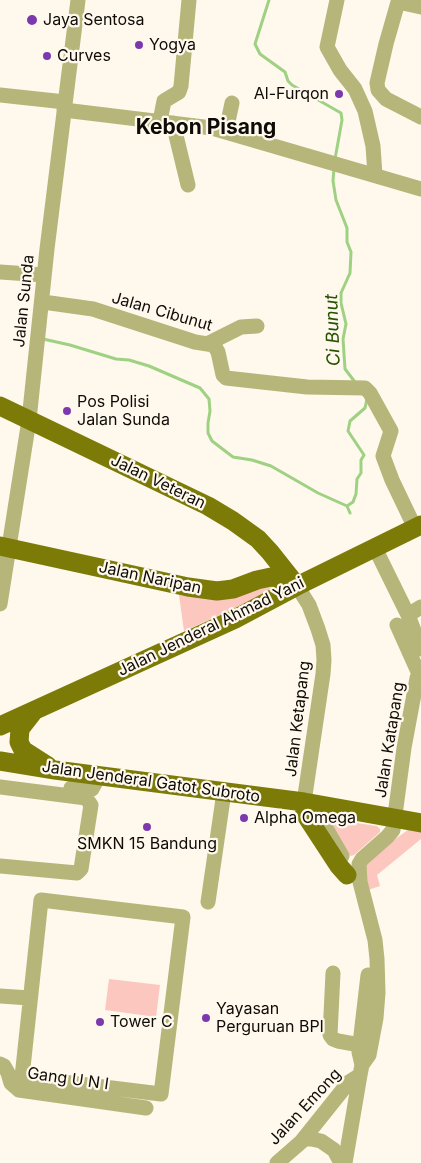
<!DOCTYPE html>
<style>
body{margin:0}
canvas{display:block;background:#fef8ed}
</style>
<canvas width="421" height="1163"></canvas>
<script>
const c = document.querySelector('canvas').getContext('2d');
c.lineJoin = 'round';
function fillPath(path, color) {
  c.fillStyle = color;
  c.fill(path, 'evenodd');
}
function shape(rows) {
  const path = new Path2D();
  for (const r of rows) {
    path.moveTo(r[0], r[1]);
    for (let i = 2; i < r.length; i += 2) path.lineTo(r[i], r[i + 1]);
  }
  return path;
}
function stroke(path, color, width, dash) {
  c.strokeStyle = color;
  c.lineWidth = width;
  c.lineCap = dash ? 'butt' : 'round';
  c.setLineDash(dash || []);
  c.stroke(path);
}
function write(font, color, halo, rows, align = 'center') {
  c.font = font + ' Inter,sans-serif';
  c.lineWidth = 4.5;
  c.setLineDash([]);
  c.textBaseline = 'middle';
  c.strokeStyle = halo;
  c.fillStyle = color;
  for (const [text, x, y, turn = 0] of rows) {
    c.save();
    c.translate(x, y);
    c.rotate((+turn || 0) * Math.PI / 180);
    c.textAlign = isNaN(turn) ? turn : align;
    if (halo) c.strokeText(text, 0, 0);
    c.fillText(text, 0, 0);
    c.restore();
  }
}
const green = shape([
 [273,585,276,590,184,631,179,595,209,598,225,597],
 [331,819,377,826,380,829,380,832,354,855,351,856,347,854,329,822],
 [415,825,421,826,421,839,377,875,380,886,365,891,364,863,370,857],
 [109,979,160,985,156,1017,105,1010]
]);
const stream = shape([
 [269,0,255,44,260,54,285,72,288,81,292,85,341,113,342,120,335,159],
 [334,168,333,181,336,200,347,228,347,242,351,252,350,273,341,293,341,303,346,324,343,339,345,369,355,382],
 [43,339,70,345,116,359,129,360,149,366,200,388,209,399,210,411,208,423,208,433,212,441,233,457,252,460,271,466,318,493,347,506,350,513],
 [347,506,353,502,356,494,357,479,361,473,361,460,364,455,348,431,350,421,365,408,367,399]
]);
const minor = shape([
 [337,0,327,47,340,70,355,89,365,111,373,146,375,175],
 [421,7,398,2,386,44,377,83,378,90,386,99,421,117],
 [0,95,65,102],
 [64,110,212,128,421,189],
 [160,121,164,101,179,92,181,86,189,0],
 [173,123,188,185],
 [226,131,232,103],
 [0,272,44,275],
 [43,302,93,309,195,342,214,345,218,352,223,375,226,378,307,387,365,388,370,393,391,431,383,456,392,480,415,528],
 [209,343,241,327,257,326],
 [375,548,408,615,421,649],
 [297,586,309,605,318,629,323,645,324,660,323,674,304,802],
 [0,604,29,420,47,249,78,0],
 [408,615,421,607],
 [397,625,419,674],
 [0,787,86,798,91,805,81,869,77,873,0,866],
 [71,788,92,789,99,776],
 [312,804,342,856],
 [41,900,183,917,161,1094,22,1077,41,900],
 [208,902,224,792],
 [333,973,330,1035,333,1039,338,1041,360,1045],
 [0,996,30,998],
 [0,1064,4,1066,8,1073,11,1083,19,1090,146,1108],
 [362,1065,359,1052,368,975],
 [301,1142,305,1139,311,1139,321,1141,334,1150,341,1163],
 [277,1163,301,1142,349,1082,360,1075],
 [345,1163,360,1075,362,1065,369,1055,376,1018,378,993,377,959,375,940,360,882,359,864,362,859,387,837,393,830,404,748,417,678,421,669]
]);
const major = shape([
 [0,406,208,506,233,521,258,539,270,552,297,586],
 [0,546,188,587,217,591,233,589,257,580,271,577,289,581,296,585],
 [34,711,20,729,19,742,23,750,48,766],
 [0,726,235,619,297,586,421,525],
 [0,761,55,770,304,802,421,823],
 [304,802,305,814,339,866,347,875]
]);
const markers = [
 [32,20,6,"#7b39ad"],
 [139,45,5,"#7b39ad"],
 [47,56,5,"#7b39ad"],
 [339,94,5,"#7b39ad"],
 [67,411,5,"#7b39ad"],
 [244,818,5,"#7b39ad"],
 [147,827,5,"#7b39ad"],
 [206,1018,5,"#7b39ad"],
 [100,1022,5,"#7b39ad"]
];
const poiNames = [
 ["Jaya Sentosa",43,20],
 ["Yogya",149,45],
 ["Curves",57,56],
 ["Al-Furqon",329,94,"right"],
 ["Pos Polisi",77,402],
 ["Jalan Sunda",77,420],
 ["Alpha Omega",254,818],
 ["SMKN 15 Bandung",147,844,"center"],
 ["Yayasan",216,1009],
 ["Perguruan BPI",216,1027],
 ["Tower C",110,1022]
];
const streetNames = [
 ["Jalan Sunda",24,301,-84],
 ["Jalan Cibunut",162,312,16],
 ["Jalan Veteran",158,482,26],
 ["Jalan Naripan",150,578,12],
 ["Jalan Jenderal Ahmad Yani",211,627,-26],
 ["Jalan Ketapang",298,719,-83],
 ["Jalan Katapang",390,740,-81],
 ["Jalan Jenderal Gatot Subroto",151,782,8],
 ["Gang U N I",68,1079,8],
 ["Jalan Emong",305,1107,-47]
];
const waterNames = [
 ["Ci Bunut",333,330,-92]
];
const districtNames = [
 ["Kebon Pisang",206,128]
];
fillPath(green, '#fcc7bf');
stroke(stream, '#9fd183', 3);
stroke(minor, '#b6b67a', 15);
stroke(major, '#7d7b07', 19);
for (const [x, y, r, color] of markers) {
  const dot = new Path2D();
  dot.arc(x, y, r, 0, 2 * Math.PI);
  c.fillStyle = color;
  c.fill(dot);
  stroke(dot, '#fef8ed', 2);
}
write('16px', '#0e0b06', '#fef8ed', poiNames, 'left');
write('16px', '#0e0b06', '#fef8ed', streetNames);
write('italic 18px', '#275300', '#fef8ed', waterNames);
write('bold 21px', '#0e0b06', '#fef8ed', districtNames);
</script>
